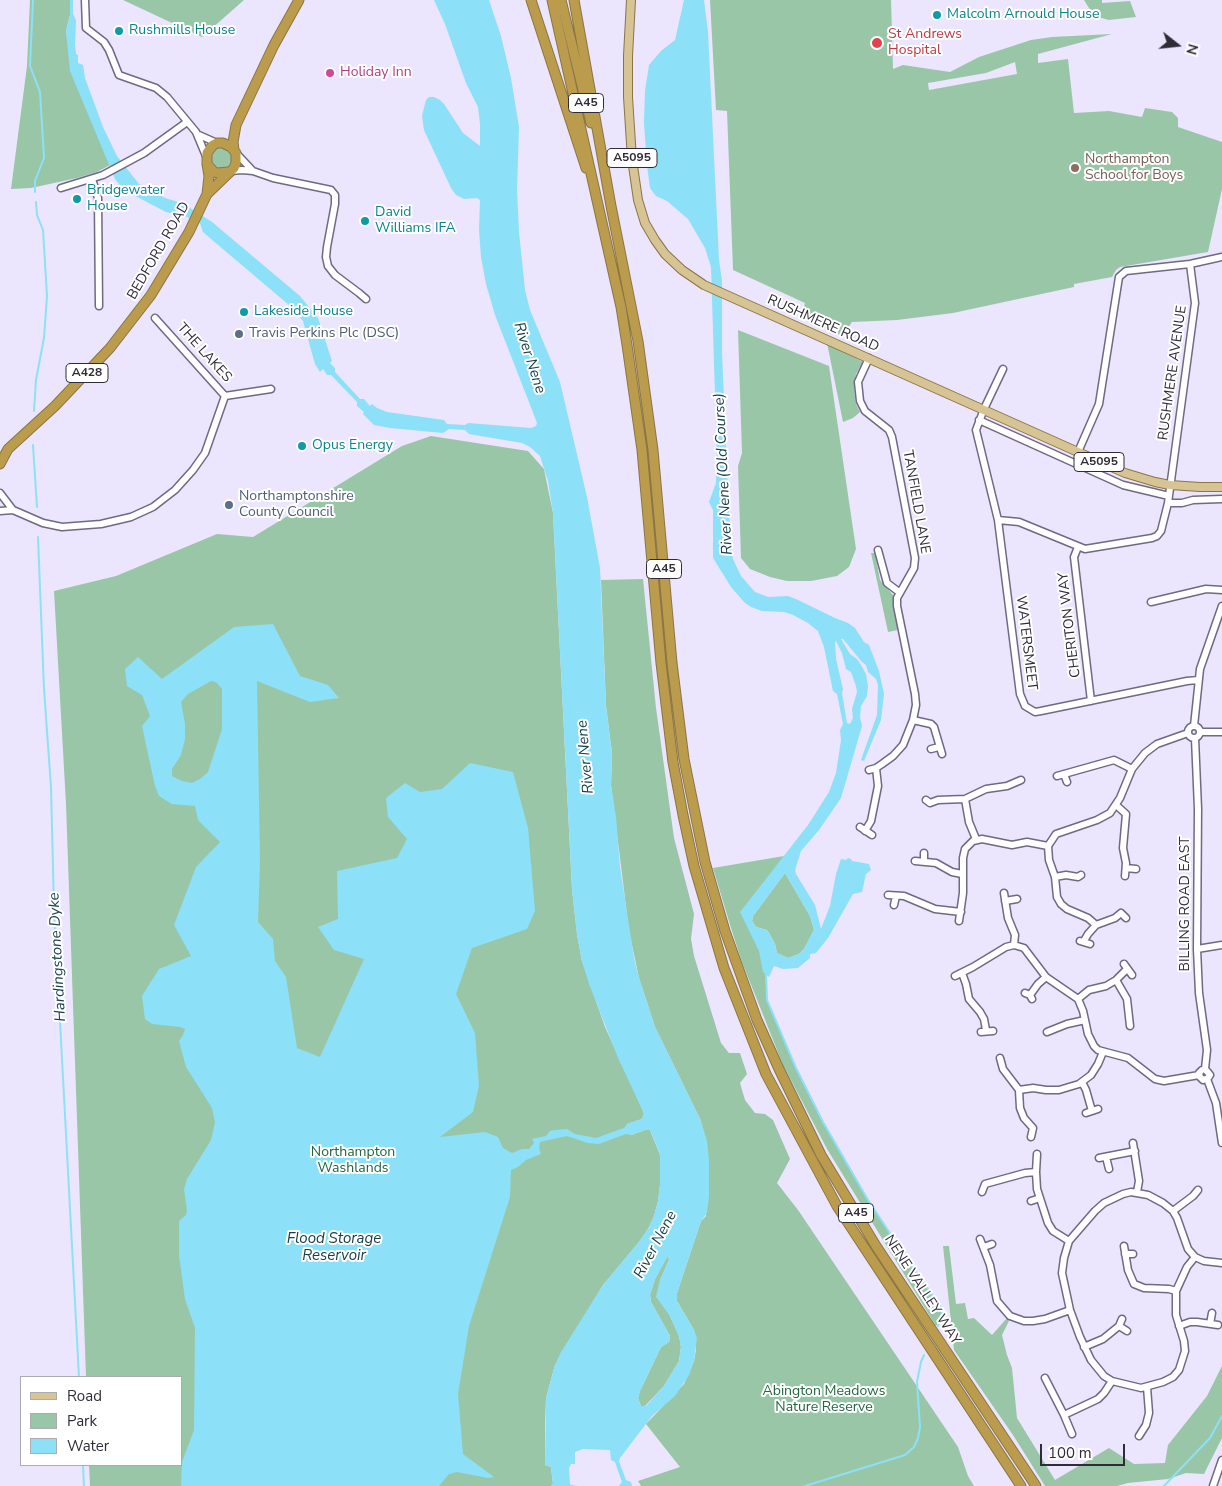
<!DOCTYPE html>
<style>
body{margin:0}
#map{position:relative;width:1222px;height:1486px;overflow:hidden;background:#ebe5fe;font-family:"Nunito Sans",sans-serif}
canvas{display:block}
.legend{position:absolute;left:20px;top:1376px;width:162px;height:90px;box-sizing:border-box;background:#fff;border:1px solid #acabaf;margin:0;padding:6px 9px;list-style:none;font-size:15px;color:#2f2c38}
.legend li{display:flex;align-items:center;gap:10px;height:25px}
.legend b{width:25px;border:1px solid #acabaf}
.north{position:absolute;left:1152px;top:20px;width:50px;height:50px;-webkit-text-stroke:4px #fff;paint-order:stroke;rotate:106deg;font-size:14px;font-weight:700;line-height:20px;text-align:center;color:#2f2c38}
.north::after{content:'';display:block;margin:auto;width:18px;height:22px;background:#2f2c38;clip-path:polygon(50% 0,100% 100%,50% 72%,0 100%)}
.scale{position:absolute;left:1040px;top:1444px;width:85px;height:22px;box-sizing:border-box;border:2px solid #2f2c38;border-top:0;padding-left:6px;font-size:15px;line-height:18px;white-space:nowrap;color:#2f2c38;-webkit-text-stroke:4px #fff;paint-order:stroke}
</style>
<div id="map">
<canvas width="1222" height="1486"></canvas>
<ul class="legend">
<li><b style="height:6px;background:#d6c494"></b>Road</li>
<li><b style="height:14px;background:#9ac6a8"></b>Park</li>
<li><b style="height:14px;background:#8ce0f7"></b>Water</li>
</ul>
<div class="north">N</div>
<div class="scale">100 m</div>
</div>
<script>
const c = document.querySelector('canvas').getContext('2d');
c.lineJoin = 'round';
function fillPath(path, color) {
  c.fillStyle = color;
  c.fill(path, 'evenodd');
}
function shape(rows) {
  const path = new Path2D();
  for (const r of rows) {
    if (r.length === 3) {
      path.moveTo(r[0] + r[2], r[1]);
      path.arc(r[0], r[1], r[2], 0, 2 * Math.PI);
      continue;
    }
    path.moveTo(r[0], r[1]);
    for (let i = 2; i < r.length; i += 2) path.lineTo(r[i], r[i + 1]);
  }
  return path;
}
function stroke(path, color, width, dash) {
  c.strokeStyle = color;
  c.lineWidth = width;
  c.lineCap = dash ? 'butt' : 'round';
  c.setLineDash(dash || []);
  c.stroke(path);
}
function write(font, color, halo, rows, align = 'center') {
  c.font = font + ' "Nunito Sans",sans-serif';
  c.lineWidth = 4;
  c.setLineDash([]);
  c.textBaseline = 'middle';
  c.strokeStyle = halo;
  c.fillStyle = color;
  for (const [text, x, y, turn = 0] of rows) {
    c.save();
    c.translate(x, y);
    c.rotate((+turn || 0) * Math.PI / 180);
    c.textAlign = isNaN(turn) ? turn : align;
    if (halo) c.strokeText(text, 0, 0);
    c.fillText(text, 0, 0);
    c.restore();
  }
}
const green = shape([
 [30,0,70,0,70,15,66,31,71,67,110,165,97,172,77,178,31,188,11,189,27,66],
 [123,0,244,0,202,37],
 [710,0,891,0,893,69,903,65,950,72,979,57,1031,40,1052,37,1112,34,1038,54,1038,63,1068,59,1074,113,1109,111,1142,117,1145,108,1172,112,1178,118,1178,127,1222,142,1222,189,1208,252,1120,267,1116,270,1112,277,1074,284,1074,287,953,313,897,320,852,322,842,336,801,317,805,303,733,270,727,111,716,110],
 [1015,62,1017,74,929,90,928,83,986,73],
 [1084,0,1102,0,1102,3,1130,1,1136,17,1109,20,1094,16],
 [221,158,11],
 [738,330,829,366,856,549,849,567,837,576,811,581,787,581,770,577,750,569,741,558,738,466,742,453],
 [827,343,863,362,856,374,854,389,856,404,860,412,853,418,843,422],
 [431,436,528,451,544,469,553,513,572,889,577,934,582,961,605,1027,644,1113,642,1119,627,1124,631,1135,645,1130,650,1130,660,1155,662,1170,658,1201,654,1216,648,1229,639,1242,603,1285,555,1365,546,1398,545,1426,545,1465,551,1467,553,1484,551,1486,90,1486,89,1465,181,1465,181,1377,86,1377,66,804,54,591,116,576,217,534,253,537,402,446],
 [871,553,875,553,880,580,893,595,893,603,898,630,888,632],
 [643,579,656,708,674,838,694,914,691,939,694,956,721,1043,729,1053,740,1053,747,1074,740,1083,745,1100,755,1113,765,1114,773,1120,790,1159,777,1183,798,1210,958,1447,968,1476,974,1486,641,1486,638,1481,680,1467,646,1424,684,1384,694,1361,696,1350,694,1330,677,1301,677,1293,701,1221,706,1216,701,1121,655,1027,639,978,629,931,611,785,612,753,606,706,601,580],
 [784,856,748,911,758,938,766,974,767,1000,796,1068,823,1122,868,1200,911,1265,940,1306,942,1312,941,1319,936,1326,827,1149,783,1065,742,962,731,928,713,868],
 [785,873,810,916,814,930,804,949,799,954,788,958,777,953,775,944,769,933,767,930,756,927,752,921,753,916],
 [943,1246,949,1246,956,1304,965,1303,968,1319,974,1318,992,1335,1007,1318,1009,1321,1002,1335,1007,1355,1012,1368,1017,1418,1055,1480,1109,1448,1134,1464,1165,1463,1168,1445,1207,1396,1222,1366,1222,1438,1204,1474,1186,1473,1168,1479,1128,1483,1117,1486,1045,1486,1013,1435,954,1350],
 [668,1255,669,1260,660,1280,670,1316,679,1336,681,1347,679,1361,664,1386,645,1406,641,1406,638,1398,640,1391,661,1347,669,1342,670,1336,651,1302,650,1295,655,1279]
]);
const water = shape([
 [70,0,73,0,73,14,76,20,75,45,76,54,78,55,78,63,83,65,85,78,103,127,117,156,139,184,165,198,188,205,190,208,212,222,300,296,318,318,332,361,330,363,335,368,335,372,360,399,364,399,370,406,372,404,377,408,387,412,444,420,447,424,465,425,468,423,531,428,536,426,537,423,534,415,495,315,486,284,481,257,479,230,480,200,477,198,464,199,456,195,451,188,424,130,422,116,426,100,429,97,434,97,440,100,444,104,463,133,480,146,480,124,478,107,466,83,445,24,434,0,489,0,501,36,511,78,519,127,517,190,519,232,525,290,530,310,560,382,587,497,600,568,606,706,612,753,611,785,616,817,620,867,634,958,639,978,655,1027,701,1121,707,1141,709,1160,709,1197,707,1213,701,1221,677,1293,677,1301,694,1330,697,1338,694,1361,689,1375,675,1396,652,1416,620,1458,619,1461,626,1480,631,1482,632,1486,619,1486,622,1482,615,1462,611,1460,610,1450,583,1449,575,1452,575,1464,571,1464,569,1468,570,1484,571,1485,579,1486,551,1486,553,1484,551,1467,550,1466,545,1466,546,1398,555,1365,561,1352,603,1285,639,1242,648,1229,654,1216,658,1201,660,1183,660,1155,652,1134,650,1130,645,1130,631,1135,626,1134,599,1144,588,1143,567,1136,540,1142,539,1148,541,1154,526,1160,518,1167,511,1170,510,1197,469,1326,458,1394,463,1454,494,1477,488,1478,457,1472,449,1474,439,1486,181,1486,182,1462,194,1430,195,1328,185,1299,179,1256,179,1221,186,1215,187,1211,184,1189,187,1179,211,1140,215,1122,212,1108,186,1067,179,1041,183,1035,185,1029,180,1027,152,1024,145,1019,142,996,159,969,191,956,174,925,196,867,220,842,198,820,195,806,172,804,159,796,155,786,142,726,150,716,142,695,127,686,125,669,138,657,162,679,234,627,273,624,300,676,328,685,339,698,310,702,257,681,260,861,258,922,273,939,275,961,286,977,297,1048,320,1057,364,959,334,950,318,927,338,919,337,871,397,858,407,839,388,817,386,798,405,783,420,792,442,789,470,763,513,772,528,828,535,911,527,929,472,948,456,994,475,1033,479,1086,473,1112,440,1137,485,1132,498,1137,503,1148,512,1153,522,1149,529,1149,534,1143,532,1139,546,1136,550,1131,555,1130,567,1129,575,1134,596,1138,624,1128,627,1124,642,1119,644,1113,618,1058,589,984,582,961,577,934,572,889,553,513,548,481,540,456,530,447,522,443,469,434,465,430,449,429,443,433,390,428,374,425,363,414,364,412,357,406,357,402,331,375,327,375,323,369,320,372,315,364,303,321,289,305,211,239,203,232,200,223,187,217,166,212,124,190,115,179,70,71,66,31,70,15],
 [211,681,216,682,222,689,222,729,208,772,200,779,192,783,182,781,172,776,172,769,181,755,185,739,185,724,181,702,188,694],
 [668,1256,669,1259,660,1280,656,1297,670,1316,679,1336,681,1347,679,1361,664,1386,646,1406,641,1406,638,1398,640,1391,661,1347,669,1342,670,1336,651,1302,650,1295,655,1279],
 [684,0,704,0,708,32,719,260,722,281,722,353,727,471,731,548,733,559,741,576,755,592,768,597,788,596,796,599,835,618,848,623,855,628,864,642,869,645,879,671,884,694,881,720,864,761,861,760,877,715,878,685,876,679,868,672,866,665,862,662,843,639,841,639,850,654,857,659,861,665,866,674,868,686,867,696,861,706,860,717,862,726,841,798,819,830,801,851,795,870,796,874,815,905,821,929,830,906,836,874,841,859,846,860,848,858,851,859,852,861,869,864,871,870,866,874,862,892,853,894,828,938,816,953,810,954,810,958,798,968,783,969,774,966,769,977,763,972,759,951,740,912,808,825,829,792,836,773,841,740,840,730,843,724,837,694,833,691,824,647,818,631,808,623,793,615,784,612,762,611,751,607,744,602,731,587,713,558,713,510,709,502,716,483,717,458,711,267,705,248,688,219,667,201,656,196,650,188,647,165,644,123,645,91,649,65,661,51,675,40],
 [836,641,842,653,846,669,851,672,856,686,857,692,852,709,853,718,850,724,847,723,842,693,843,689,836,659,835,642],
 [785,873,810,916,814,930,804,949,799,954,788,958,777,953,775,944,769,933,767,930,756,927,752,921,753,916]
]);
const stream = shape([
 [33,0,30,66,40,92,44,158,35,181,35,192],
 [34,411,36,380,44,338,47,296,43,230,37,215,36,202],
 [33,445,37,507],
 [38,537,44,689,51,787,54,909,79,1377],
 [766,974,767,1000,796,1068,823,1122,868,1200,911,1265,940,1306,942,1312,938,1326],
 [83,1465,84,1486],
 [805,1486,905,1455,914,1447,918,1438,920,1427,917,1382,921,1362,924,1355],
 [1164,1486,1210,1438,1222,1416]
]);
const minor = shape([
 [85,0,86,28,104,42,109,50,119,75,156,88,167,97,196,132,206,156],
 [199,135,217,143],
 [237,154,252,170],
 [231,171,242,170,253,171,273,178,331,190,335,195,335,204,327,247,326,257,328,266,335,275,359,293,366,299],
 [92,179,98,198,99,306],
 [61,188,103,175,144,153,187,122],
 [1003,369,984,409,976,430,998,520,1020,694,1025,706,1035,712,1041,711,1187,681,1198,680],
 [225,396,271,389],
 [979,420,1123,485,1169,496],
 [1078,452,1099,404,1119,277,1126,271,1190,264,1222,257],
 [0,493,13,510],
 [1168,503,1182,503,1193,500,1222,499],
 [0,511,13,510,43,523,62,527,101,524,131,517,153,507,175,490,193,470,205,453,225,396,155,318],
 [998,520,1019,522,1085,549,1152,538,1157,536,1161,531,1168,503,1195,303,1190,264],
 [1078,547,1074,557,1091,701],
 [878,550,887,583,899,592],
 [1151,602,1206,589,1222,590],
 [913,720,931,724,934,727,942,754],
 [1194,726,1200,669,1222,606],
 [1194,732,6],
 [1200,732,1222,732],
 [1195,738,1198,809,1197,949,1199,993,1207,1050,1205,1069,1210,1075,1208,1078,1203,1080,1200,1077,1199,1073,1202,1070,1205,1069],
 [931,749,939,747],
 [869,770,876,768,882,764,893,756,903,745,913,720,916,705,915,694,897,606,897,598,914,568,915,558,892,437,889,430,865,411,860,401,858,382,869,358],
 [1064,774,1067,782],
 [1057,776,1114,760,1132,769],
 [965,799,969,822,976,839],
 [926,800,930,803,938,800,965,799,986,789,1007,786,1021,780],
 [1116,805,1126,814,1123,848,1126,863,1125,876],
 [860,827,872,835],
 [865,831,871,821,878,786,876,768],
 [915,861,936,863,952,872,962,874],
 [924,861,924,853],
 [1126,868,1136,869],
 [1055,877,1066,875,1078,877,1081,875],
 [1004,893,1008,918,1015,935,1014,945],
 [888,895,904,896,935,909,961,912],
 [1005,901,1017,899],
 [894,905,896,896],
 [1126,918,1121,913,1115,918,1096,925,1088,918,1067,909,1061,904,1057,897,1055,877,1049,860,1048,846,1056,834,1097,820,1110,813,1120,798,1132,769,1145,753,1157,744,1188,733],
 [959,921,963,893,963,858,965,849,973,841,982,839,1012,845,1027,842,1048,846],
 [1080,941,1090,944],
 [1084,941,1088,934,1096,925],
 [1197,949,1222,945],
 [1124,964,1132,975],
 [962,973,966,984,969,999,980,1012,984,1019,986,1030],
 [955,976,973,967,1006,947,1014,945,1024,948,1046,977,1078,999,1083,1011,1088,1034,1094,1046,1098,1050,1128,1058,1155,1079,1164,1081,1199,1075],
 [1116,980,1127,999,1130,1026],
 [1025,993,1030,995,1032,999],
 [1030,995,1038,984,1046,977],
 [1078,999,1089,990,1106,986,1116,980,1127,969],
 [981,1032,993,1031],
 [1047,1032,1067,1024,1085,1020],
 [1000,1058,1003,1069,1019,1090,1020,1108,1024,1118,1033,1128,1031,1137],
 [1207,1079,1216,1103,1222,1143],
 [1082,1082,1086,1090,1092,1111],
 [1019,1090,1033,1088,1046,1090,1059,1090,1079,1084,1091,1075,1098,1064,1103,1052],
 [1086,1113,1098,1109],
 [1133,1143,1139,1181,1137,1192],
 [1037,1154,1036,1172,1037,1189,1048,1223,1053,1231,1069,1241],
 [1106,1157,1109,1169],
 [1099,1158,1135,1151],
 [982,1192,985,1184,1025,1173,1036,1172],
 [1031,1201,1040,1198],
 [1173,1211,1193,1196,1198,1190],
 [980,1239,990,1265,997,1301,1010,1316,1024,1321,1033,1321,1045,1319,1070,1310],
 [1124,1246,1128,1270,1134,1284,1144,1288,1169,1289,1176,1291],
 [984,1247,992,1244],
 [1125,1254,1133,1254],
 [1195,1257,1187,1267,1176,1291,1176,1315,1184,1341,1185,1351,1179,1370,1173,1377,1163,1382,1141,1388,1112,1381,1104,1376,1091,1360,1080,1337,1070,1310,1062,1273,1064,1258,1069,1241,1095,1211,1104,1203,1123,1194,1131,1192,1148,1195,1163,1203,1173,1211,1177,1218,1188,1249,1195,1257,1204,1261,1222,1263],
 [1210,1324,1212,1313],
 [1119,1326,1127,1331],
 [1179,1326,1190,1322,1197,1322,1218,1325],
 [1084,1347,1103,1339,1119,1326,1122,1319],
 [1045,1378,1064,1415],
 [1072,1434,1064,1415,1098,1399,1104,1393,1112,1381],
 [1139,1436,1146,1425,1149,1413,1147,1387],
 [1213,1486,1222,1460]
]);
const major = shape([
 [631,0,628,56,628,97,632,159,638,200,645,223,655,240,665,254,682,270,704,285,1125,473,1155,482,1170,485,1200,487,1222,487]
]);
const highway = shape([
 [531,0,586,168],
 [552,0,621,307,627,345,642,450,661,663,673,762,683,815,694,866,724,968,766,1074,837,1206,1021,1486],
 [561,0,591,123],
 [574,0,611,206,638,341,653,450,672,663,684,759,705,862,725,931,757,1020,779,1069,821,1155,876,1246,1036,1486],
 [234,150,233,142,236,125,274,45,299,0],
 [207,194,234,168,236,163,236,153,231,147,223,143,217,143,213,145,207,153,207,164,214,172,218,173,228,172],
 [0,464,8,449,55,406,110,348,151,295,189,232,207,194,209,176,207,164]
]);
const markers = [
 [937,15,5,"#0f9aa8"],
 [119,31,5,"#0f9aa8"],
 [877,43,6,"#e0444e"],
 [330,73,5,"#d1479c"],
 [1075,168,5,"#8d6e63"],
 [77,199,5,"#0f9aa8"],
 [365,221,5,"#0f9aa8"],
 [244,312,5,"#0f9aa8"],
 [239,334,5,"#5c6f8a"],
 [302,446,5,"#0f9aa8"],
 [229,505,5,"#5c6f8a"]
];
const shields = [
 [586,103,35],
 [632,158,50],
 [87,373,42],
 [1099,462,50],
 [664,569,35],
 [856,1213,35]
];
const shieldNames = [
 ["A45",586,103],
 ["A5095",632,158],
 ["A428",87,373],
 ["A5095",1099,462],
 ["A45",664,569],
 ["A45",856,1213]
];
const cultureNames = [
 ["Malcolm Arnould House",947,15],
 ["Rushmills House",129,31],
 ["Bridgewater",87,191],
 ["House",87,207],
 ["David",375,213],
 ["Williams IFA",375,229],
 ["Lakeside House",254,312],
 ["Opus Energy",312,446]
];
const healthNames = [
 ["St Andrews",888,35],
 ["Hospital",888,51]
];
const hotelNames = [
 ["Holiday Inn",340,73]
];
const educationNames = [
 ["Northampton",1085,160],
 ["School for Boys",1085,176]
];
const streetNames = [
 ["BEDFORD ROAD",159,251,-60],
 ["RUSHMERE ROAD",823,324,24],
 ["THE LAKES",204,353,48],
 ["RUSHMERE AVENUE",1173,373,-82],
 ["TANFIELD LANE",916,502,80],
 ["CHERITON WAY",1070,625,-97],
 ["WATERSMEET",1026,643,83],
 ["BILLING ROAD EAST",1186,904,-90],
 ["NENE VALLEY WAY",922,1290,57]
];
const serviceNames = [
 ["Travis Perkins Plc (DSC)",249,334],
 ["Northamptonshire",239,497],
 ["County Council",239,513]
];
const parkNames = [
 ["Northampton",353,1153],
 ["Washlands",353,1169],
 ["Abington Meadows",824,1392],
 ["Nature Reserve",824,1408]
];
const waterNames = [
 ["River Nene",529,358,72],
 ["River Nene (Old Course)",724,474,-93],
 ["River Nene",586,757,-95],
 ["Hardingstone Dyke",58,957,-93],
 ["Flood Storage",334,1239],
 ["Reservoir",334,1256],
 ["River Nene",656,1245,-62]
];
fillPath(green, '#9ac6a8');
fillPath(water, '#8ce0f7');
stroke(stream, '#8ce0f7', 2);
stroke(minor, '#6f6984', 9);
stroke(major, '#8a7546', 10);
stroke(highway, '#8a7546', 11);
stroke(minor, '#fff', 6);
stroke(major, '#d6c494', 8);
stroke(highway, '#bb9c4d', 9);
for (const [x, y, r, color] of markers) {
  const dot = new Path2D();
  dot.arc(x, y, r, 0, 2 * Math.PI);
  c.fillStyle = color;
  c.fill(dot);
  stroke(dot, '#fff', 2);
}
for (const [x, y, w] of shields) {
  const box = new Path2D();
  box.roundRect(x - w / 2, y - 9.5, w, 19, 4);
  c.fillStyle = '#fff';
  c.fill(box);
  stroke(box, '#2f2c38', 1);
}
write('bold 12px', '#2f2c38', null, shieldNames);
write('14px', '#0d838f', '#fff', cultureNames, 'left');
write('14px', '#be3a42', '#fff', healthNames, 'left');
write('14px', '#b23c85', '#fff', hotelNames, 'left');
write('14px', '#785e54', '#fff', educationNames, 'left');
write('14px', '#2f2c38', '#fff', streetNames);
write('14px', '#4e5e75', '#fff', serviceNames, 'left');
write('14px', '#21663f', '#fff', parkNames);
write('italic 15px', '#19404a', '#fff', waterNames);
</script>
